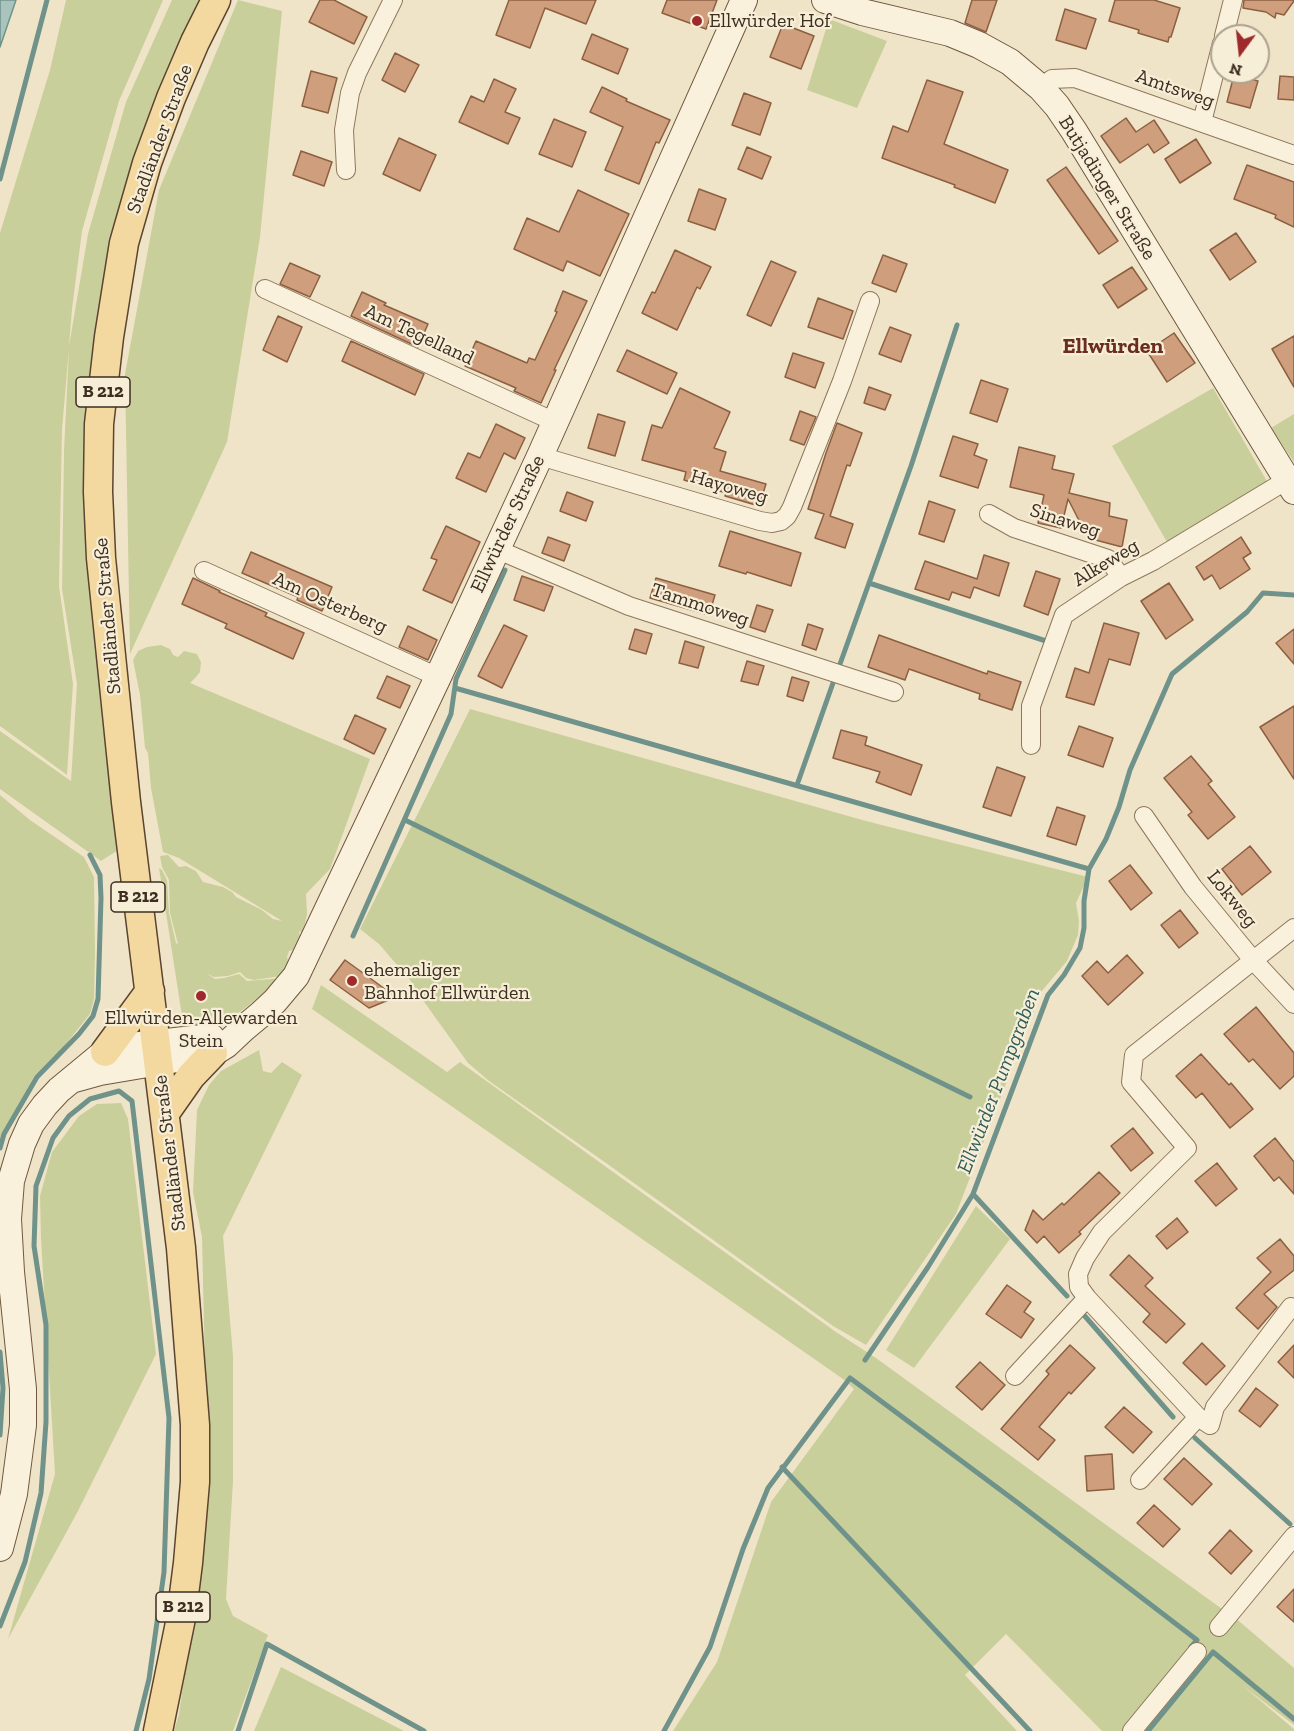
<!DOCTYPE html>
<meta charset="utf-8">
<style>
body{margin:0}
#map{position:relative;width:1294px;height:1731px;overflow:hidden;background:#f0e4c8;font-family:"Zilla Slab",serif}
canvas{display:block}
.north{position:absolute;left:1210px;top:24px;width:60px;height:60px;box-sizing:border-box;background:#f7eed8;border:2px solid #ada18e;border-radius:50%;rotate:195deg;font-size:16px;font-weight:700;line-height:24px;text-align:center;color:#3d2e20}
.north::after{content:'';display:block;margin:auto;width:21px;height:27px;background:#9e2a2b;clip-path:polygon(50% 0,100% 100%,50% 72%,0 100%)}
</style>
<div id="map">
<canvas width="1294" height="1731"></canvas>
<div class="north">N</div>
</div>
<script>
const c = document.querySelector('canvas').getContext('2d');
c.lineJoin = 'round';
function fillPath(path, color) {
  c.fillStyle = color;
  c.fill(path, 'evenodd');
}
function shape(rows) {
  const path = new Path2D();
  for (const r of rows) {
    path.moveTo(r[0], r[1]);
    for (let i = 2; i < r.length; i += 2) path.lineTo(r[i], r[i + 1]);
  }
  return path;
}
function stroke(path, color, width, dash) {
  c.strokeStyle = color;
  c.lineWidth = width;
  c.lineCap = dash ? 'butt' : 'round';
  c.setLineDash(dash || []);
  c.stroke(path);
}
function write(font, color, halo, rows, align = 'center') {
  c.font = font + ' "Zilla Slab",serif';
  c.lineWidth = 4.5;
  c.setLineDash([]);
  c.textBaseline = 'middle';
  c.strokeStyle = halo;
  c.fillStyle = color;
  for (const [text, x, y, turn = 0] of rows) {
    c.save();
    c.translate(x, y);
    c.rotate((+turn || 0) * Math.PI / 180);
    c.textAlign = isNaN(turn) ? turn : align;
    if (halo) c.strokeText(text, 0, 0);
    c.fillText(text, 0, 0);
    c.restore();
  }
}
const green = shape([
 [66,0,163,0,119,101,82,231,72,309,69,346,88,234,126,102,172,0,202,0,167,70,109,238,96,373,84,433,86,529,123,847,101,861,0,789,0,731,71,781,77,684,62,589,64,451,69,348,62,430,59,586,73,684,67,775,0,726,0,233,50,70],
 [238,0,282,11,260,237,227,442,130,654,125,374,159,190],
 [829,19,887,41,857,108,807,90],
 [1213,388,1268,483,1167,542,1112,446],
 [1294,414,1294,462,1271,428],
 [161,645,170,649,173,655,178,657,184,651,197,654,201,662,200,672,196,677,190,683,370,759,330,869,306,894,307,914,303,933,299,931,300,936,296,949,289,951,287,957,289,963,281,976,254,980,246,978,240,972,228,976,214,977,206,973,215,979,224,978,239,974,247,981,283,978,240,1012,210,1026,191,1027,188,1025,182,1016,159,868,162,870,167,880,169,913,176,943,178,944,170,913,169,880,162,867,160,856,168,855,179,867,186,866,196,871,203,882,223,887,232,892,236,897,262,910,273,919,282,921,179,858,163,852,151,788,148,753,145,748,140,695,133,660,138,651,147,647],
 [470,709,866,821,1088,877,1076,903,1079,921,1078,935,1067,961,1041,992,956,1214,866,1345,833,1326,606,1163,489,1081,468,1063,422,999,410,980,379,944,360,929],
 [0,795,30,820,84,857,94,877,95,952,94,999,90,1014,62,1049,35,1075,0,1138],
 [321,985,447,1072,460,1062,836,1332,876,1358,1240,1622,1294,1668,1294,1725,1243,1686,1294,1729,1294,1731,1102,1731,1006,1634,965,1675,1017,1731,673,1731,717,1662,771,1502,854,1389,843,1379,312,1009],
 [259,1050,263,1071,271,1073,282,1062,302,1075,223,1236,233,1356,233,1481,226,1599,233,1616,268,1635,233,1731,174,1731,179,1714,208,1506,202,1237,193,1192,197,1110,209,1085,221,1071],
 [121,1103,128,1119,156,1354,78,1511,8,1639,55,1474,41,1239,40,1196,52,1152,79,1116,97,1104],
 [976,1206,1010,1239,914,1368,886,1350],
 [281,1667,404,1731,254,1731]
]);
const water = shape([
 [0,0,16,0,0,47,0,0]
]);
const stream = shape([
 [0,179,47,0],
 [869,583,1046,641],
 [840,664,911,466,957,325],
 [455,688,1089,869],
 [797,785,833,683],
 [405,820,970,1097],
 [353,936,451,714,456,679,505,570],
 [0,1148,4,1134,37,1077,79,1034,93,1016,98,999,101,898,100,875,90,855],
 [973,1194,1067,1296],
 [1083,1314,1173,1417],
 [0,1352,3,1388,0,1435],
 [865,1360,928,1267,973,1194,1048,995,1064,975,1080,948,1084,928,1084,901,1089,869,1106,839,1119,807,1130,770,1172,674,1247,612,1263,593,1294,595],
 [1195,1438,1290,1524],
 [782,1467,1030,1731],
 [0,1626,25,1562,41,1493,46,1422,46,1325,34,1246,36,1186,53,1138,69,1116,90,1099,119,1091,132,1101,169,1418,164,1572,149,1679,136,1731],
 [238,1731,267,1644,424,1731],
 [664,1731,710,1647,743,1549,768,1488,850,1378,1018,1503,1197,1640,1191,1647],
 [1148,1731,1213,1652,1294,1719]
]);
const building = shape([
 [320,0,334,0,367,17,354,44,309,22,320,0],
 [509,0,596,0,586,24,545,8,530,48,496,35,509,0],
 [667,0,717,0,706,29,662,13,667,0],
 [972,0,997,0,986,32,965,23,972,0],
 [1115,0,1154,0,1180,8,1171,37,1169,37,1168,42,1138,33,1139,30,1109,21,1115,0],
 [1244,0,1294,0,1294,1,1284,15,1276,13,1275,18,1266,12,1243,8,1244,0],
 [1065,9,1096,19,1086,49,1056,40,1065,9],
 [783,24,814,36,801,69,770,57,783,24],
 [592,34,628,49,618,74,582,59,592,34],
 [395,53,419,65,405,92,382,80,395,53],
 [311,71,337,78,328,113,302,106,311,71],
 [1234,75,1258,81,1250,108,1227,102,1234,75],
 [1280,76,1294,77,1294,100,1278,99,1280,76],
 [494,79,516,89,505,112,520,118,508,144,459,122,471,96,484,102,494,79],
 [927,80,963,92,944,144,1008,170,995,203,954,187,955,185,882,158,893,126,908,132,927,80],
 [602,87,627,99,626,101,670,120,659,143,656,142,639,184,605,170,623,127,590,112,602,87],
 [744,93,771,103,760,135,732,125,744,93],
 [1126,118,1136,132,1154,120,1169,143,1154,153,1148,144,1120,163,1101,136,1126,118],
 [554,119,586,132,572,167,539,154,554,119],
 [399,138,436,155,420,191,383,174,399,138],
 [1196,139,1211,163,1180,183,1165,159,1196,139],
 [747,147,771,157,762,179,738,169,747,147],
 [301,151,332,162,324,186,293,175,301,151],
 [1247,165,1294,182,1294,227,1275,218,1276,215,1234,199,1247,165],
 [1066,167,1118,241,1099,254,1047,180,1066,167],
 [699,189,726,199,715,230,688,221,699,189],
 [578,190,629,214,600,276,567,261,563,271,514,249,527,218,559,232,578,190],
 [1236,233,1256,262,1230,280,1210,250,1236,233],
 [675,250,711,267,700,289,697,287,677,330,642,313,652,292,655,293,675,250],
 [883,255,907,264,896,292,872,283,883,255],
 [771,261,796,272,771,326,747,315,771,261],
 [290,263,320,276,310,297,280,284,290,263],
 [1132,267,1147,289,1118,308,1103,285,1132,267],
 [563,291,587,301,554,370,556,370,541,403,514,391,516,388,465,366,476,341,527,363,529,358,535,360,557,312,555,311,563,291],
 [362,292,386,303,384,305,428,324,418,347,351,316,362,292],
 [818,298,853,311,843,339,808,327,818,298],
 [278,316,302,327,287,362,263,350,278,316],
 [890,327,911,335,901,362,879,354,890,327],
 [1174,333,1195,363,1167,382,1147,351,1174,333],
 [1294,336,1294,387,1272,349,1294,336],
 [351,341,424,374,415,395,342,361,351,341],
 [627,350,677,373,667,394,617,371,627,350],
 [793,353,824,363,815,388,785,377,793,353],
 [981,380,1008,389,997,422,970,413,981,380],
 [869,387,891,395,885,410,864,403,869,387],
 [680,388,730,412,714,448,726,452,720,471,766,484,759,506,725,496,726,493,684,480,686,472,642,460,652,425,662,428,680,388],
 [800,411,816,417,804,445,790,440,800,411],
 [598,414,625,422,615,456,588,448,598,414],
 [837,423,862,433,850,466,847,465,830,516,853,524,845,548,815,538,824,514,808,509,826,453,837,423],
 [496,424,525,438,515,459,504,453,486,492,456,478,468,453,480,458,496,424],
 [953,436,978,444,974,455,987,460,978,488,940,476,953,436],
 [1019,447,1055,456,1052,469,1074,474,1069,493,1110,503,1109,516,1127,520,1122,547,1088,538,1068,499,1061,528,1038,523,1044,495,1010,487,1019,447],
 [567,492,593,502,586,521,560,511,567,492],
 [929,501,955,510,944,542,919,534,929,501],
 [446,526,480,542,452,603,423,590,437,560,431,558,446,526],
 [730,531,801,553,791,586,747,572,746,574,719,566,730,531],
 [548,537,570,545,564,561,542,553,548,537],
 [1241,537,1251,553,1243,558,1250,569,1220,589,1212,575,1204,580,1196,567,1241,537],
 [251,552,332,587,322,611,297,600,298,597,242,573,251,552],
 [984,555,1009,563,999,596,974,587,970,598,952,592,949,600,915,589,925,561,977,579,984,555],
 [1036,571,1060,579,1048,615,1024,606,1036,571],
 [522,576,553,587,544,611,514,600,522,576],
 [193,578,220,591,219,592,267,613,265,616,304,633,293,659,225,628,227,624,182,604,193,578],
 [656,578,715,595,709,615,650,598,656,578],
 [1169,583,1193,620,1166,639,1141,601,1169,583],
 [757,605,773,610,765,632,750,627,757,605],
 [1104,623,1139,633,1130,665,1109,659,1094,705,1066,697,1075,668,1089,673,1104,623],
 [808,624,823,629,816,650,802,645,808,624],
 [504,625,527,636,502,688,478,676,504,625],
 [408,626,437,640,428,660,399,647,408,626],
 [635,629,652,634,646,654,629,649,635,629],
 [1294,629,1294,664,1276,643,1294,629],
 [879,635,987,674,988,671,1021,682,1012,710,979,699,980,694,909,669,905,680,868,667,879,635],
 [685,641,704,647,698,668,679,663,685,641],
 [747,661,764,666,758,685,741,681,747,661],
 [387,676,410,686,400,708,377,698,387,676],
 [792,677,809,682,803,701,787,696,792,677],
 [1294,706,1294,779,1260,727,1294,706],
 [355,715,386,729,374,754,344,739,355,715],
 [1079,726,1113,738,1103,767,1068,755,1079,726],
 [841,730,867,737,865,745,922,765,911,795,876,782,880,772,833,758,841,730],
 [1191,756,1212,781,1208,784,1235,817,1208,839,1188,815,1192,812,1164,778,1191,756],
 [997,767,1025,777,1011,816,983,807,997,767],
 [1057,807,1085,816,1076,845,1047,836,1057,807],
 [1250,846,1271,872,1242,895,1222,869,1250,846],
 [1130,865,1152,893,1131,910,1109,881,1130,865],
 [1180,910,1198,933,1179,948,1161,925,1180,910],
 [1127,955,1143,973,1108,1005,1082,976,1097,961,1108,973,1127,955],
 [345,960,396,997,369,1008,330,980,345,960],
 [1256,1007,1294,1053,1294,1076,1280,1089,1253,1059,1249,1062,1224,1034,1256,1007],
 [1201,1054,1229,1085,1231,1083,1253,1109,1230,1128,1202,1093,1196,1098,1176,1076,1201,1054],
 [1133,1128,1153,1153,1131,1171,1111,1146,1133,1128],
 [1275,1138,1294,1162,1294,1194,1279,1177,1274,1181,1254,1156,1275,1138],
 [1217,1163,1237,1189,1216,1206,1195,1181,1217,1163],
 [1099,1172,1120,1193,1079,1232,1081,1234,1059,1253,1044,1236,1037,1243,1025,1230,1033,1210,1043,1220,1062,1203,1064,1205,1099,1172],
 [1177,1218,1188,1232,1167,1249,1156,1236,1177,1218],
 [1280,1239,1294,1256,1294,1270,1264,1294,1277,1307,1258,1329,1236,1308,1271,1272,1257,1258,1280,1239],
 [1129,1255,1153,1278,1145,1286,1185,1324,1166,1343,1143,1322,1150,1314,1110,1275,1129,1255],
 [1007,1285,1031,1302,1024,1312,1034,1319,1021,1338,986,1314,1007,1285],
 [1202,1343,1225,1366,1206,1385,1183,1363,1202,1343],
 [1070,1345,1095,1368,1071,1394,1069,1392,1039,1427,1055,1440,1038,1460,1001,1429,1049,1374,1046,1371,1070,1345],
 [1294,1345,1294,1378,1278,1362,1294,1345],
 [980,1362,1005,1385,982,1410,956,1387,980,1362],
 [1256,1388,1278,1405,1260,1427,1239,1411,1256,1388],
 [1124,1407,1152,1432,1133,1453,1105,1427,1124,1407],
 [1112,1454,1114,1489,1087,1491,1085,1456,1112,1454],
 [1184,1458,1212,1484,1192,1505,1164,1479,1184,1458],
 [1154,1505,1180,1529,1163,1547,1137,1523,1154,1505],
 [1230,1530,1252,1551,1231,1574,1209,1553,1230,1530],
 [1294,1589,1294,1622,1277,1607,1294,1589]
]);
const street = shape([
 [1224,36,1233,0],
 [1041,88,1052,79,1075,78,1294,155],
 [1202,122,1222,43],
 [346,170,344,130,350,93,357,73,393,0],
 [265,289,555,422],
 [540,456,760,521,772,523,781,521,787,516,792,507,842,381,870,301],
 [989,514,1014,528,1108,559,1121,577],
 [496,549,629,606,894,692],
 [204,571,438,677],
 [1031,745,1031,706,1064,615,1121,577,1153,561,1287,480],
 [1144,816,1193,887,1253,960,1294,1004],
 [1291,1307,1215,1407,1210,1425,1198,1417,1087,1298,1079,1287,1078,1274,1085,1258,1102,1232,1187,1148,1131,1082,1134,1055,1294,928],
 [1015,1376,1087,1298],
 [1140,1480,1198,1417],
 [1219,1627,1294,1536],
 [1132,1731,1197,1652]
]);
const secondary = shape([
 [825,0,862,12,950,33,979,45,1010,62,1041,88,1057,106,1074,131,1294,491],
 [71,1080,100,1072,213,1053,226,1045,243,1029,261,1014,275,1001,296,976,438,677,540,456,744,0],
 [0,1548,14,1494,23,1425,23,1389,11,1272,8,1219,11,1181,22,1144,31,1124,45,1105,59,1090,105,1052,131,1046,211,1037]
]);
const primary = shape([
 [105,1052,150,991],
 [165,1113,191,1076,213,1053],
 [158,1731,181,1618,188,1563,195,1482,195,1425,181,1248,126,802,101,558,98,492,99,424,109,337,124,243,147,163,171,98,195,42,216,0]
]);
const markers = [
 [697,21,6,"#9e2a2b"],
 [352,981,6,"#9e2a2b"],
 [201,996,6,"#9e2a2b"]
];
const shields = [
 [103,392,54],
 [138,897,54],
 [183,1607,54]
];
const shieldNames = [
 ["B 212",103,392],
 ["B 212",138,897],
 ["B 212",183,1607]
];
const poiNames = [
 ["Ellwürder Hof",709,21],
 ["ehemaliger",364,970],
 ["Bahnhof Ellwürden",364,993],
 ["Ellwürden-Allewarden",201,1018,"center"],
 ["Stein",201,1041,"center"]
];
const streetNames = [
 ["Amtsweg",1175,89,19],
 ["Stadländer Straße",160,139,-70],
 ["Butjadinger Straße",1107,188,58],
 ["Am Tegelland",419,335,25],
 ["Hayoweg",729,487,16],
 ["Sinaweg",1065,521,18],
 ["Ellwürder Straße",508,524,-65],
 ["Alkeweg",1106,563,-31],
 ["Am Osterberg",330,603,24],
 ["Tammoweg",700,605,18],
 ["Stadländer Straße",108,616,-95],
 ["Lokweg",1232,899,51],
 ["Stadländer Straße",170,1153,-97]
];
const waterNames = [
 ["Ellwürder Pumpgraben",999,1081,-69]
];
const quarterNames = [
 ["Ellwürden",1113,347]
];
fillPath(green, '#c9cf9b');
fillPath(water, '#a9c4bc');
stroke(water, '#6f938a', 1.5);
stroke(stream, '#6f938a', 5);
fillPath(building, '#cf9f7d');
stroke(building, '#8d5f41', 1.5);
stroke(street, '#8d765c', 20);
stroke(secondary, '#6f573f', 28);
stroke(primary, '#5b4430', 31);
stroke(street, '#faf1dc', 18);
stroke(secondary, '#faf1dc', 26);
stroke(primary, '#f3d9a0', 28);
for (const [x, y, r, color] of markers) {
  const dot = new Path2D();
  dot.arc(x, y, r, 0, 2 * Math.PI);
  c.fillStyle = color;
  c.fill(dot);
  stroke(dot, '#f7eed8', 2);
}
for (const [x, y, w] of shields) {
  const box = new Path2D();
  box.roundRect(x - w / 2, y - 15, w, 30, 4.5);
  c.fillStyle = '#f7eed8';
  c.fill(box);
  stroke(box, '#3d2e20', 1.5);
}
write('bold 18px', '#3d2e20', null, shieldNames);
write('20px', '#3d2e20', '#f7eed8', poiNames, 'left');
write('20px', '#3d2e20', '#f7eed8', streetNames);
write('italic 21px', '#2f5d5a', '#f7eed8', waterNames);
write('bold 22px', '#6b2e1e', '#f7eed8', quarterNames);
</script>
